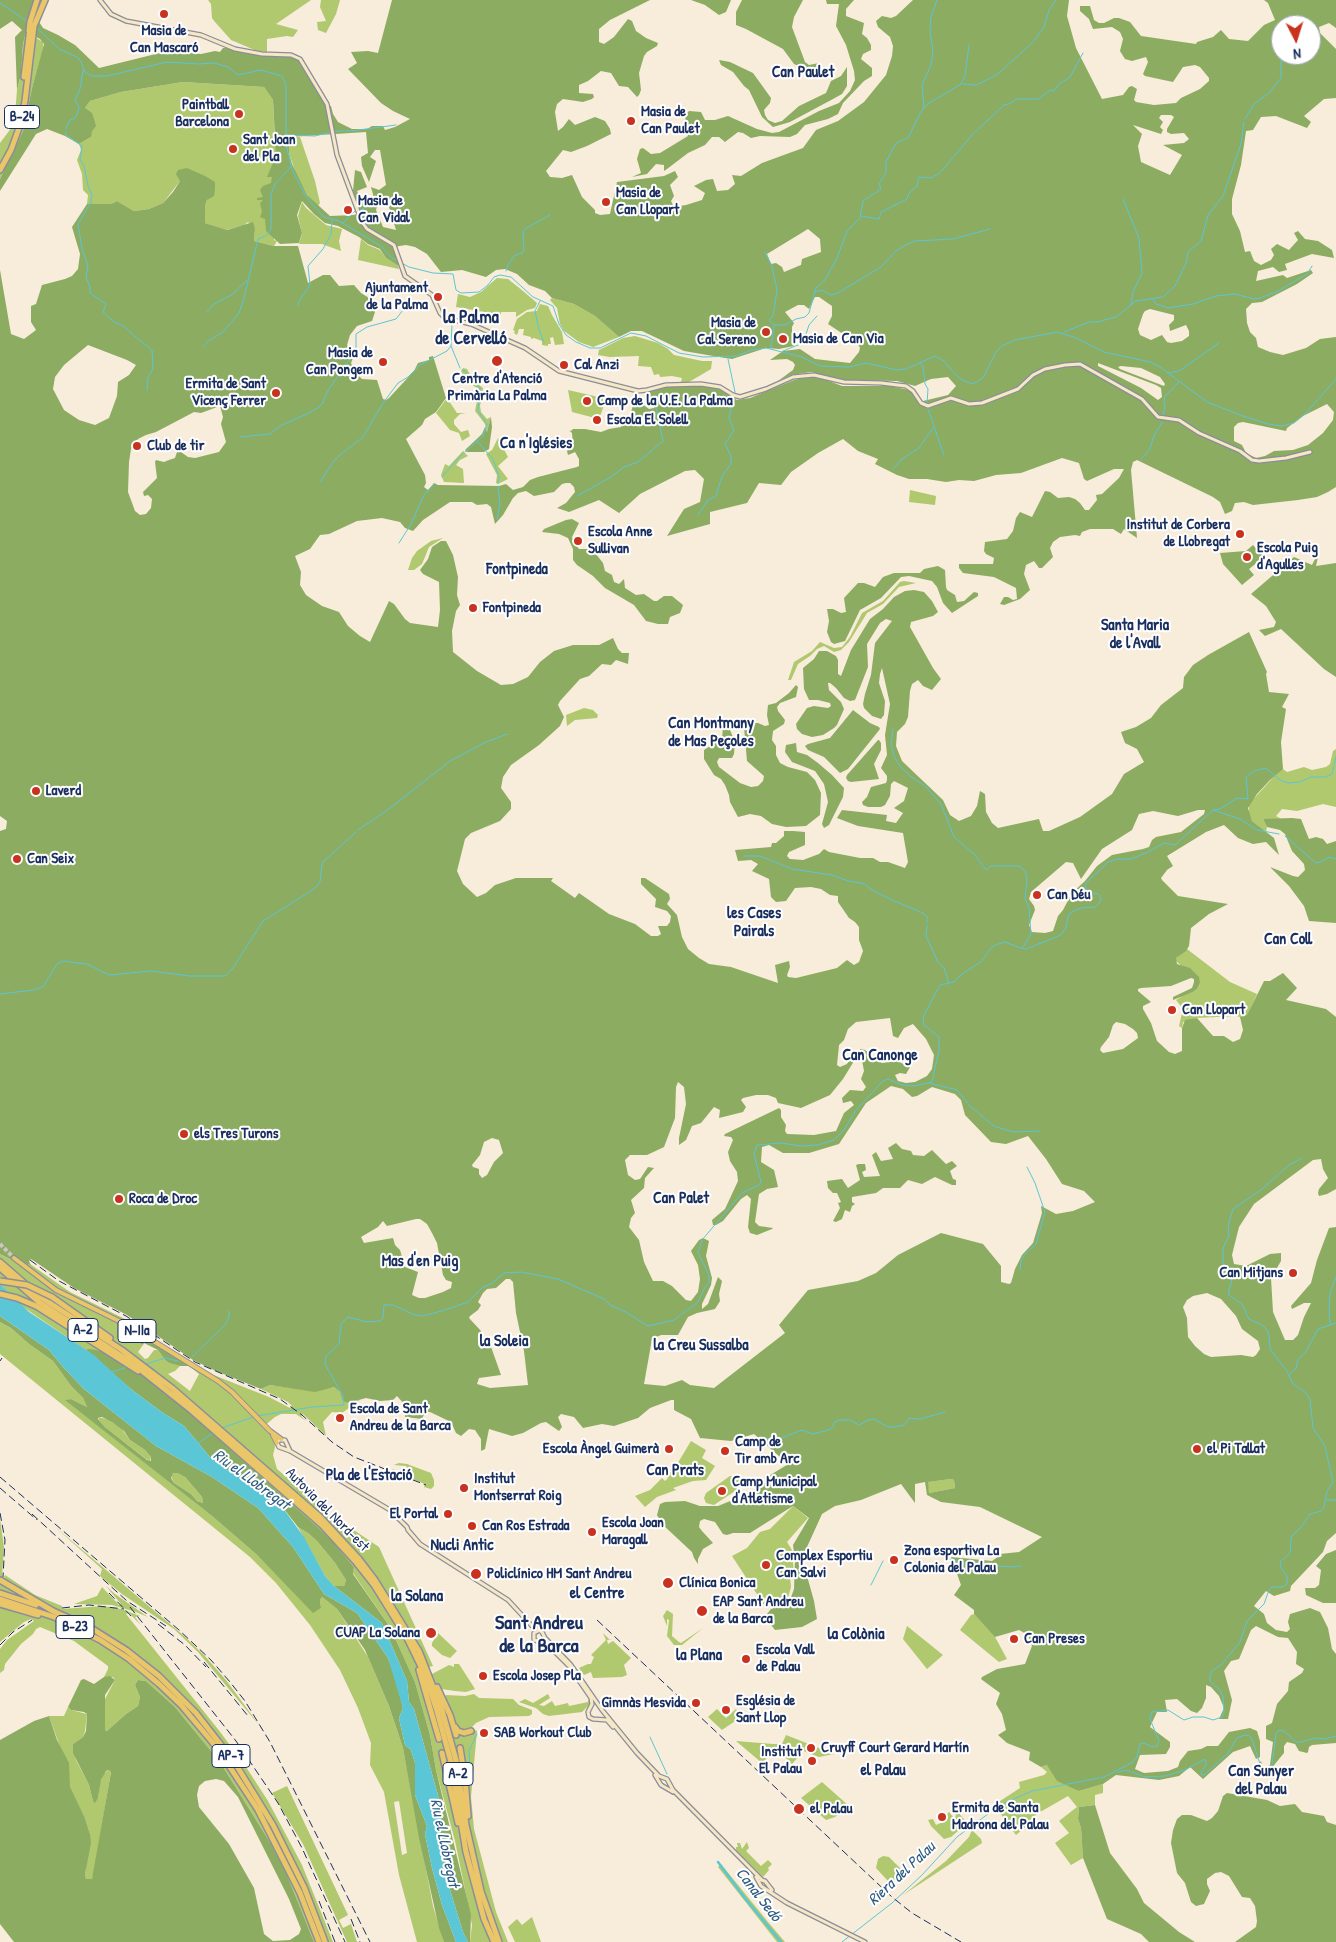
<!DOCTYPE html>
<meta charset="utf-8">
<style>
body{margin:0}
#map{position:relative;width:1336px;height:1942px;overflow:hidden;background:#f8ecdb;font-family:"Patrick Hand",sans-serif}
canvas{display:block}
.north{position:absolute;left:1271px;top:15px;width:50px;height:50px;box-sizing:border-box;background:#fff;border:1px solid #a4acbf;border-radius:50%;rotate:175deg;font-size:14px;font-weight:700;line-height:20px;text-align:center;color:#1b2f5e}
.north::after{content:'';display:block;margin:auto;width:18px;height:22px;background:#c8321e;clip-path:polygon(50% 0,100% 100%,50% 72%,0 100%)}
</style>
<div id="map">
<canvas width="1336" height="1942"></canvas>
<div class="north">N</div>
</div>
<script>
const c = document.querySelector('canvas').getContext('2d');
c.lineJoin = 'round';
function fillPath(path, color) {
  c.fillStyle = color;
  c.fill(path, 'evenodd');
}
function shape(rows) {
  const path = new Path2D();
  for (const r of rows) {
    path.moveTo(r[0], r[1]);
    for (let i = 2; i < r.length; i += 2) path.lineTo(r[i], r[i + 1]);
  }
  return path;
}
function stroke(path, color, width, dash) {
  c.strokeStyle = color;
  c.lineWidth = width;
  c.lineCap = dash ? 'butt' : 'round';
  c.setLineDash(dash || []);
  c.stroke(path);
}
function write(font, color, halo, rows, align = 'center') {
  c.font = font + ' "Patrick Hand",sans-serif';
  c.lineWidth = 4;
  c.setLineDash([]);
  c.textBaseline = 'middle';
  c.strokeStyle = halo;
  c.fillStyle = color;
  for (const [text, x, y, turn = 0] of rows) {
    c.save();
    c.translate(x, y);
    c.rotate((+turn || 0) * Math.PI / 180);
    c.textAlign = isNaN(turn) ? turn : align;
    if (halo) c.strokeText(text, 0, 0);
    c.fillText(text, 0, 0);
    c.restore();
  }
}
const green = shape([
 [208,0,311,0,276,24,298,30,293,37,287,36,267,39,267,52,257,51,231,40,215,22,212,18,211,4],
 [321,0,340,0,336,14,326,33,318,30,317,22,326,21,320,7],
 [26,32,43,42,43,49,32,88,23,131,0,179,0,143,12,127,15,115,17,90,21,74,23,44],
 [183,82,264,87,273,100,275,141,282,141,274,240,277,241,274,246,254,241,255,229,248,222,244,225,226,230,205,223,205,206,207,200,215,189,215,182,180,181,163,203,149,209,134,211,117,201,111,204,87,204,88,195,83,190,82,174,77,160,81,150,79,144,91,137,85,108,90,101,121,92],
 [289,137,300,137,315,181,320,203,318,206,307,195,296,174,289,153],
 [302,202,306,208,326,225,342,229,339,241,341,251,322,244,299,244,302,234,298,216],
 [361,239,368,245,380,250,386,258,398,265,399,269,358,260],
 [497,278,508,279,523,291,537,303,535,308,527,310,516,317,516,312,501,312,501,315,456,307,458,294,470,297,481,292],
 [552,298,574,304,595,316,619,337,593,347,579,342,564,331,560,324,557,308,550,300],
 [540,304,548,306,552,315,562,332,564,344,555,345,553,337,550,338,551,344,548,344,548,346,542,345,542,341,534,338,531,339,531,337,523,335,524,329,519,329,517,335,514,333,515,331,513,330,517,319,527,312,537,311],
 [635,336,658,343,668,349,674,355,702,361,712,361,711,369,689,382,681,382,682,378,672,376,660,377,659,374,654,375,651,367,638,366,639,356,610,357,598,355,599,350,623,338],
 [463,368,467,369,473,380,483,388,480,406,481,412,487,419,491,417,487,433,485,424,475,411,479,390,470,383,461,372],
 [568,390,603,398,603,408,599,419,572,412],
 [447,398,457,413,466,413,460,414,454,420,454,424,461,432,468,430,470,436,462,441,459,433,450,430,436,413],
 [498,438,508,457,498,466,508,479,498,484,496,483,497,475,486,454,492,450],
 [463,451,468,456,460,460,456,465,463,469,464,483,444,482,441,475,445,464,449,466],
 [910,490,936,496,935,505,909,502],
 [443,538,429,547,422,564,414,570,408,570,412,558,417,551,431,541],
 [904,581,916,583,899,587,883,604,867,613,849,642,841,650,834,652,824,646,817,649,810,656,798,664,791,680,788,680,794,662,812,651,820,642,834,648,842,647,850,637,862,613,883,601,900,582],
 [584,708,593,710,598,715,597,718,575,720,567,726,566,715],
 [1336,749,1336,807,1323,804,1297,811,1282,809,1276,816,1283,820,1263,819,1267,827,1266,832,1252,821,1249,814,1249,804,1278,772,1283,769,1287,772,1304,767,1312,770,1326,767,1330,764,1333,751],
 [1187,949,1230,982,1257,994,1247,1016,1240,1017,1236,1016,1197,1018,1183,1022,1182,1028,1179,1026,1183,1009,1176,1000,1184,995,1193,992,1197,989,1200,983,1176,961,1176,958],
 [0,1254,12,1260,18,1258,24,1265,30,1264,70,1292,125,1319,182,1357,211,1374,269,1397,290,1408,292,1406,288,1402,261,1389,270,1385,315,1391,334,1387,339,1391,348,1403,360,1400,342,1413,332,1412,323,1422,326,1436,303,1414,301,1416,306,1421,296,1414,281,1414,275,1417,263,1427,273,1438,275,1447,273,1455,277,1469,296,1485,299,1483,323,1505,327,1512,379,1547,433,1666,429,1667,432,1674,449,1665,454,1667,454,1664,459,1664,475,1689,466,1692,455,1691,441,1689,438,1684,444,1698,446,1695,465,1696,474,1694,479,1698,513,1699,519,1705,532,1710,532,1714,529,1716,489,1717,476,1723,471,1728,477,1731,471,1797,474,1829,496,1912,508,1942,470,1942,472,1925,469,1909,455,1841,436,1770,430,1735,415,1682,390,1627,353,1573,354,1567,333,1542,320,1529,198,1420,139,1371,131,1370,102,1351,86,1350,23,1307,0,1284],
 [122,1328,157,1346,189,1366,199,1374,190,1391,168,1374,175,1371,180,1366,165,1360,158,1350,154,1350,148,1358,145,1359,138,1352,143,1345,124,1333],
 [0,1322,11,1328,29,1344,53,1361,71,1386,83,1398,87,1407,71,1399,66,1400,212,1516,256,1554,313,1612,321,1608,320,1600,322,1597,337,1609,368,1657,389,1706,403,1748,433,1906,444,1942,417,1942,399,1875,384,1792,370,1765,371,1743,358,1708,340,1670,310,1625,276,1583,250,1557,0,1354],
 [399,1801,407,1853,402,1855,394,1802],
 [99,1417,109,1420,121,1428,130,1440,145,1450,151,1457,150,1461,146,1459,105,1427,99,1420],
 [691,1441,706,1450,702,1458,715,1466,706,1480,693,1481,673,1488,676,1490,657,1497,645,1507,635,1496,650,1490,662,1478,665,1481,668,1478,667,1476,676,1466],
 [399,1463,407,1464,431,1473,434,1480,434,1486,431,1489,424,1487,425,1484,392,1471,393,1469,407,1475,411,1473,406,1466,394,1465],
 [173,1473,179,1473,184,1476,202,1497,203,1503,197,1501,191,1494,174,1483,171,1476],
 [730,1476,736,1476,740,1479,741,1485,738,1489,714,1505,706,1503,704,1498,706,1493],
 [951,1479,954,1480,955,1488,929,1493,927,1482],
 [793,1506,808,1518,787,1542,792,1550,794,1575,790,1577,791,1587,787,1601,766,1608,732,1556,747,1548,760,1532,770,1529],
 [0,1519,4,1547,2,1577,4,1578,5,1575,35,1595,62,1606,62,1609,103,1606,121,1609,140,1616,135,1617,141,1625,129,1613,126,1614,221,1733,246,1767,268,1801,302,1865,333,1942,314,1942,287,1875,271,1844,220,1762,175,1707,146,1681,138,1680,135,1685,140,1697,138,1706,126,1714,107,1731,105,1730,104,1724,105,1699,115,1680,113,1677,104,1677,108,1669,108,1666,74,1641,40,1627,36,1629,33,1634,21,1644,5,1664,4,1670,0,1673,0,1649,7,1640,34,1621,31,1619,24,1622,0,1642],
 [54,1526,183,1635,204,1655,226,1680,259,1725,198,1652,174,1629,122,1594,100,1576,102,1569],
 [298,1527,308,1533,317,1541,335,1563,346,1580,344,1586,334,1586,325,1576],
 [106,1586,115,1594,148,1617,136,1612,112,1605,74,1604,97,1596,102,1587,119,1605,121,1604],
 [667,1610,673,1614,672,1636,679,1642,681,1643,703,1628,682,1645,674,1645,667,1636,669,1620,667,1619,667,1626,663,1616],
 [974,1614,994,1635,1007,1659,999,1662,960,1630,971,1615],
 [907,1626,943,1655,927,1669,903,1639],
 [438,1633,457,1651,450,1658,442,1655,432,1646,432,1643],
 [603,1633,609,1639,612,1639,607,1640,608,1644,613,1641,631,1658,624,1665,627,1675,622,1677,593,1678,591,1672,584,1675,579,1668,588,1664,591,1664,594,1657,591,1655,606,1640],
 [548,1694,550,1698,539,1705,544,1706,552,1701,555,1706,568,1703,569,1706,588,1702,588,1700,591,1699,591,1703,582,1712,549,1716,543,1714,536,1708,519,1702,525,1699,533,1703],
 [68,1707,71,1710,87,1714,85,1731,83,1737,73,1744,73,1747,76,1760,89,1785,93,1801,98,1798,100,1783,104,1773,109,1770,111,1771,94,1873,92,1879,89,1880,86,1879,85,1874,90,1834,85,1818,69,1787,69,1772,49,1716,64,1716],
 [717,1709,726,1718,736,1709,741,1717,722,1730,708,1717],
 [786,1735,834,1754,819,1757,790,1746,799,1756,792,1764,782,1754,789,1746,782,1744],
 [736,1741,773,1744,780,1744,774,1753,769,1749,768,1750,771,1754,762,1763],
 [1047,1765,1079,1791,1103,1784,1103,1793,1095,1795,1095,1805,1079,1807,1078,1819,1081,1828,1083,1858,1071,1865,1055,1843,1069,1833,1059,1821,1077,1807,1068,1796,1042,1811,1038,1812,1029,1824,1016,1835,994,1805,1020,1788,1019,1782,1044,1775,1047,1772,1041,1767],
 [822,1782,849,1806,835,1817,826,1820,801,1798],
 [287,1786,348,1915,339,1920,343,1928,351,1924,357,1942,347,1942,303,1844,272,1793],
 [952,1805,967,1823,951,1837,944,1839,931,1826,928,1820,933,1819,936,1825,943,1822,942,1820,949,1812,954,1818,956,1816],
 [972,1830,981,1839,982,1843,903,1895,946,1861,969,1837],
 [747,1842,749,1848,746,1851,761,1866,768,1860,772,1864,768,1868,769,1870,763,1877,736,1850,736,1847,738,1847,737,1843,740,1843,742,1849],
 [883,1856,889,1857,901,1869,902,1875,899,1880,888,1881,876,1868,878,1859],
 [721,1864,768,1922,785,1942,777,1942,718,1867],
 [532,1917,541,1942,515,1942,508,1927,517,1919,522,1925]
]);
const forest = shape([
 [0,0,34,0,32,8,34,14,43,28,58,35,75,45,99,68,168,51,201,54,215,51,220,52,223,48,226,48,266,56,290,56,301,62,328,106,331,106,333,114,338,122,352,129,367,129,372,126,383,126,385,130,395,127,410,119,393,111,381,103,348,69,357,63,351,52,368,51,378,53,392,0,650,0,610,20,599,29,599,42,604,44,614,37,628,19,632,21,636,31,646,38,658,43,657,46,647,52,644,56,639,73,641,90,639,95,637,97,628,87,619,86,611,73,601,71,588,81,579,85,579,93,593,94,594,97,592,99,583,102,563,99,557,104,555,112,558,131,563,127,569,119,575,125,595,117,605,121,610,129,611,134,587,146,571,152,563,150,546,171,550,177,562,178,572,175,582,197,595,210,595,213,600,215,610,214,617,182,664,176,675,171,678,177,670,185,674,196,671,201,674,207,686,205,702,200,705,193,694,186,706,180,713,179,717,191,728,190,735,184,732,175,741,176,762,163,803,148,816,130,838,121,864,102,886,75,892,56,893,46,890,37,878,27,876,21,882,16,891,18,896,16,913,0,1069,0,1067,16,1076,48,1102,99,1123,95,1129,87,1132,86,1137,89,1134,100,1136,102,1154,105,1176,103,1181,98,1200,89,1209,81,1209,78,1200,67,1195,65,1183,67,1173,82,1145,76,1143,74,1148,62,1146,57,1132,61,1125,59,1120,51,1123,39,1120,32,1112,27,1093,29,1089,19,1080,11,1080,6,1090,6,1094,20,1099,23,1104,23,1114,18,1119,18,1130,22,1141,36,1196,44,1197,42,1213,37,1221,30,1229,39,1248,41,1264,25,1275,20,1268,3,1264,0,1336,0,1336,28,1329,23,1319,27,1320,33,1336,49,1336,98,1324,99,1304,116,1311,122,1307,128,1276,116,1261,117,1253,130,1246,131,1241,165,1232,199,1232,214,1240,231,1245,252,1250,251,1254,261,1261,265,1271,260,1274,255,1271,249,1277,244,1289,250,1298,240,1294,233,1298,231,1305,239,1318,241,1332,250,1334,258,1312,254,1285,264,1287,270,1279,272,1273,267,1258,271,1256,281,1283,275,1287,278,1311,270,1313,273,1297,284,1262,302,1252,303,1246,309,1247,323,1250,332,1256,338,1258,347,1270,352,1283,355,1306,348,1320,339,1336,337,1336,487,1328,492,1317,497,1298,500,1253,505,1244,502,1235,503,1232,511,1225,514,1220,502,1213,497,1137,460,1133,462,1131,470,1137,538,1124,529,1121,534,1113,529,1090,529,1082,532,1080,536,1075,535,1060,537,1053,542,1050,548,1053,557,1042,568,1039,568,1034,561,1026,565,1024,574,1030,590,1020,599,1004,605,1000,604,1004,597,1008,597,1013,600,1017,599,1016,588,994,577,963,573,959,568,959,564,993,564,994,558,986,554,984,551,985,542,1007,539,1013,531,1016,518,1020,512,1032,517,1045,491,1050,492,1058,498,1069,497,1075,499,1080,503,1085,510,1089,510,1097,500,1096,495,1102,494,1119,478,1124,469,1114,469,1087,481,1084,479,1079,463,1062,458,1021,473,996,475,974,481,959,480,946,482,927,479,909,479,897,475,875,464,878,459,858,451,843,439,818,453,791,472,781,485,759,483,747,503,710,512,710,524,667,536,684,509,700,502,704,479,695,470,685,471,640,494,619,513,599,500,569,512,557,508,566,503,575,492,574,487,570,483,566,483,562,484,554,492,534,496,526,491,518,493,513,498,503,515,495,524,491,507,487,504,477,505,472,502,450,502,423,520,413,531,405,528,400,522,382,518,357,521,329,534,320,535,310,549,295,556,301,572,300,585,306,595,322,606,339,612,348,626,360,636,370,642,389,601,394,604,405,619,410,623,438,627,440,610,439,582,423,574,420,570,428,559,432,547,441,541,446,541,453,555,458,577,457,595,460,605,456,611,452,631,453,652,477,671,501,685,513,684,528,677,540,662,554,651,573,645,599,645,613,638,618,649,622,653,629,653,628,664,616,660,611,665,602,664,589,676,580,679,560,701,558,705,564,717,560,726,539,745,511,765,503,777,501,788,511,802,511,809,500,821,471,833,465,839,457,871,463,884,477,897,486,893,495,885,516,878,553,878,551,881,575,898,579,893,609,914,635,924,651,936,658,936,661,934,658,926,667,926,670,922,671,916,667,911,655,907,656,899,641,884,641,878,645,878,669,894,670,899,667,904,677,915,682,937,688,949,699,958,709,964,731,967,778,983,775,965,789,961,790,967,787,975,788,977,796,978,837,968,847,960,854,965,859,962,863,951,859,940,859,927,855,922,849,918,838,902,838,896,830,895,821,889,811,887,795,888,786,901,776,902,771,897,769,879,752,871,758,864,751,860,738,861,735,850,771,847,772,843,776,843,784,836,784,831,793,831,805,832,805,845,789,852,787,856,790,859,803,860,819,854,824,849,829,852,860,858,873,858,880,862,888,862,905,868,908,862,903,833,858,826,837,818,842,810,887,815,886,821,896,823,903,813,894,808,904,801,908,788,894,781,891,784,890,796,885,805,881,807,868,807,863,805,862,802,867,797,871,787,886,783,887,780,887,776,881,768,887,755,885,735,890,704,882,668,880,674,879,683,885,701,884,715,881,719,872,716,864,708,863,704,865,694,871,675,875,643,892,621,886,619,880,623,867,644,868,667,855,700,850,701,844,698,836,688,830,683,828,683,829,690,841,702,844,709,837,725,834,728,823,735,812,737,802,734,797,729,796,724,807,708,814,706,828,708,831,706,830,703,818,700,809,700,804,689,803,668,814,659,819,651,827,651,836,656,838,660,838,674,841,676,851,650,870,619,883,609,894,597,905,591,914,590,924,592,932,601,938,612,933,616,911,622,910,627,933,668,941,679,932,690,923,686,918,680,912,684,910,691,908,717,905,724,897,732,896,746,902,761,943,800,950,815,959,821,971,816,977,806,980,791,985,794,986,812,992,823,998,828,1039,819,1043,831,1049,831,1080,817,1112,794,1124,774,1144,762,1137,749,1125,743,1121,732,1136,727,1151,718,1161,705,1183,688,1184,677,1193,665,1208,655,1249,632,1267,672,1266,674,1269,692,1289,694,1282,707,1286,709,1281,742,1283,769,1270,780,1257,794,1248,808,1252,821,1274,838,1279,855,1266,842,1253,844,1238,838,1224,825,1206,832,1167,856,1173,866,1167,870,1161,878,1162,880,1178,896,1228,904,1209,914,1191,928,1189,946,1186,951,1176,958,1177,964,1190,968,1199,977,1200,983,1197,989,1193,992,1173,1000,1173,997,1192,988,1194,982,1194,979,1191,978,1171,986,1141,988,1138,989,1138,991,1151,1002,1143,1006,1143,1009,1151,1023,1157,1041,1169,1052,1175,1054,1182,1051,1182,1028,1185,1020,1197,1018,1213,1036,1224,1036,1233,1042,1240,1039,1243,1030,1240,1017,1247,1015,1264,981,1270,981,1283,973,1297,988,1286,1000,1326,1009,1336,1017,1336,1189,1327,1194,1319,1196,1318,1193,1319,1189,1328,1178,1323,1169,1321,1159,1313,1160,1254,1204,1239,1227,1232,1255,1234,1264,1246,1266,1270,1254,1281,1253,1281,1261,1271,1278,1273,1312,1285,1340,1293,1340,1298,1335,1304,1317,1311,1303,1304,1303,1292,1309,1291,1306,1311,1283,1317,1260,1329,1228,1336,1227,1336,1533,1327,1541,1323,1552,1291,1586,1290,1591,1274,1596,1266,1591,1254,1606,1264,1614,1267,1623,1276,1630,1287,1632,1290,1629,1288,1622,1290,1614,1310,1608,1320,1612,1328,1628,1332,1649,1336,1654,1336,1743,1312,1745,1309,1747,1308,1752,1307,1753,1299,1751,1295,1744,1287,1742,1284,1746,1284,1753,1270,1770,1266,1772,1260,1770,1258,1765,1261,1761,1262,1765,1264,1768,1267,1768,1270,1765,1273,1742,1266,1739,1266,1726,1272,1723,1277,1704,1288,1691,1289,1682,1302,1673,1304,1669,1296,1664,1297,1652,1288,1638,1278,1637,1256,1626,1251,1630,1239,1659,1231,1661,1224,1671,1232,1700,1228,1719,1219,1719,1224,1708,1219,1696,1211,1687,1206,1685,1206,1698,1202,1708,1197,1713,1191,1711,1177,1699,1165,1700,1167,1712,1157,1712,1150,1727,1170,1742,1170,1747,1166,1754,1140,1755,1135,1769,1144,1773,1168,1771,1178,1767,1180,1761,1188,1751,1201,1749,1207,1746,1218,1746,1229,1732,1250,1728,1257,1731,1260,1741,1260,1757,1256,1759,1250,1746,1233,1752,1203,1779,1190,1767,1179,1776,1159,1780,1116,1775,1103,1784,1079,1791,1057,1781,1047,1765,1041,1767,1029,1760,1030,1752,1007,1743,998,1735,1006,1730,1002,1714,996,1704,1000,1693,981,1679,982,1677,997,1669,1025,1664,1032,1646,1028,1635,1019,1630,995,1637,974,1614,974,1610,954,1595,961,1585,951,1557,992,1561,999,1556,1001,1557,1002,1555,1000,1554,1019,1552,1042,1537,980,1507,941,1502,927,1495,925,1482,915,1484,915,1503,901,1484,861,1500,835,1506,822,1514,802,1558,814,1601,817,1619,802,1627,775,1630,768,1621,767,1614,771,1609,789,1603,794,1589,795,1560,793,1545,809,1518,793,1506,750,1533,733,1533,727,1535,723,1534,715,1522,704,1519,700,1521,699,1527,702,1531,713,1543,703,1549,698,1559,698,1564,694,1558,692,1552,662,1524,657,1515,660,1504,665,1502,685,1501,700,1506,718,1506,740,1497,762,1486,767,1477,795,1460,798,1456,780,1457,754,1434,731,1441,700,1438,691,1419,674,1410,674,1400,671,1400,650,1408,638,1418,614,1426,602,1424,583,1428,574,1417,561,1414,558,1417,562,1427,559,1431,546,1422,541,1423,523,1433,512,1436,489,1429,485,1449,481,1451,481,1439,475,1430,469,1429,461,1436,456,1433,451,1422,430,1412,425,1412,422,1419,405,1417,404,1404,397,1396,393,1400,380,1401,366,1398,348,1403,343,1401,340,1392,334,1387,315,1392,270,1385,261,1389,216,1371,193,1360,127,1315,74,1288,31,1259,29,1261,31,1266,29,1264,27,1266,18,1258,12,1260,0,1254,0,831,6,829,7,821,0,816,0,270,11,334,24,339,36,330,31,322,31,306,36,304,42,285,65,279,72,276,78,269,80,254,72,227,87,204,111,204,117,201,134,211,149,209,163,203,173,192,180,181,176,174,178,170,187,168,205,176,215,182,215,189,214,196,207,200,205,206,205,223,227,230,253,222,255,229,254,241,274,246,298,246,308,283,323,275,330,275,339,286,354,285,361,293,369,298,374,304,375,312,372,321,357,326,350,335,347,345,355,353,351,363,355,372,362,379,377,380,383,399,386,400,389,398,414,371,418,363,429,360,429,357,433,356,446,398,436,412,425,419,422,425,406,439,425,475,426,483,424,487,428,490,434,483,438,485,499,486,506,484,513,490,523,487,530,480,538,477,577,467,579,466,579,459,575,452,568,455,567,451,573,445,572,433,569,430,571,431,573,429,585,429,601,432,609,429,621,427,621,422,625,415,630,416,633,405,640,407,641,403,649,409,654,408,649,391,659,388,676,385,716,387,737,400,750,398,794,380,807,377,824,379,842,386,889,386,909,390,919,402,948,395,956,386,948,377,931,379,915,386,897,381,842,380,811,372,791,375,778,381,793,370,795,365,793,362,787,359,770,360,783,351,800,349,815,359,850,363,859,352,860,348,858,344,828,324,832,316,832,306,819,297,815,297,809,309,804,305,798,305,785,312,794,323,792,327,792,342,794,346,779,349,766,348,732,359,725,358,684,351,642,331,631,331,619,337,595,316,574,304,552,298,545,291,529,285,517,274,505,269,496,270,486,277,462,270,441,272,427,254,415,247,406,245,393,247,399,266,386,258,380,249,368,244,359,237,338,226,325,223,314,214,302,201,297,215,302,233,299,243,280,244,266,231,265,219,260,217,262,212,260,203,263,200,257,200,257,198,263,197,260,190,263,186,271,183,272,177,267,177,276,156,273,100,264,87,183,82,121,92,90,101,85,108,92,113,94,119,96,126,92,131,91,137,79,144,65,136,47,129,36,134,0,191,0,179,23,131,32,88,44,44,40,39,26,32,23,44,21,74,17,90,15,37,22,30,12,21,0,29],
 [1281,25,1311,25,1311,55,1281,55],
 [1161,115,1171,115,1174,117,1167,129,1167,132,1171,134,1184,133,1189,139,1184,143,1163,145,1182,155,1170,175,1141,162,1138,146,1142,134,1133,125,1161,134,1163,130,1160,127,1163,122,1159,118],
 [366,132,368,153,361,157,362,166,369,182,376,161,370,157,375,150,380,150,386,185,379,190,371,187,374,198,362,202,357,191,367,187,361,172,355,170,353,191,359,213,354,215,330,216,307,195,292,164,289,153,289,137],
 [391,200,393,201,389,207,396,230,383,227,376,210,378,203],
 [808,229,820,239,821,252,802,259,801,265,784,272,782,267,776,263,771,264,767,254],
 [1150,309,1174,315,1174,320,1169,325,1170,331,1186,325,1189,331,1189,336,1182,341,1171,343,1167,342,1162,335,1151,340,1140,335,1138,329,1143,314,1145,311],
 [88,345,127,360,136,365,129,375,118,382,117,396,109,418,95,425,79,420,64,410,53,389,55,377,64,365],
 [1098,363,1156,385,1161,388,1162,397,1158,400,1141,388,1098,366],
 [1121,366,1141,368,1160,377,1165,384,1164,386,1120,369,1118,367],
 [1327,404,1334,412,1333,420,1323,433,1308,445,1293,450,1274,451,1265,456,1256,458,1246,453,1242,445,1234,441,1234,427,1238,423,1243,422,1286,431,1287,428,1303,416],
 [220,406,223,417,221,424,226,442,219,452,195,458,188,457,181,452,177,452,175,458,169,460,164,462,156,460,155,462,157,478,143,492,144,496,148,495,152,499,151,508,146,514,140,515,135,511,128,492,129,462,131,449,138,439,146,435,156,432,194,412,201,413],
 [1198,810,1205,810,1204,814,1181,832,1156,837,1152,840,1149,847,1143,849,1112,855,1097,866,1085,881,1072,893,1063,910,1058,916,1053,931,1045,933,1032,932,1029,925,1035,910,1034,906,1029,899,1031,892,1066,862,1073,863,1081,879,1102,849,1132,830,1139,814,1153,811,1178,816],
 [890,1018,893,1036,898,1038,904,1028,913,1024,926,1039,934,1055,932,1069,927,1076,915,1082,906,1083,898,1081,895,1075,900,1073,906,1074,910,1067,897,1061,882,1063,865,1050,860,1049,864,1071,861,1079,866,1087,863,1091,850,1090,842,1098,843,1103,851,1101,854,1105,844,1113,836,1131,814,1135,787,1134,785,1131,786,1125,781,1117,781,1110,779,1108,725,1134,724,1136,731,1137,733,1140,728,1152,730,1161,737,1172,738,1181,725,1209,712,1220,713,1225,716,1225,723,1221,741,1199,747,1195,751,1199,748,1227,750,1233,757,1235,772,1229,773,1228,759,1226,755,1222,759,1194,767,1189,778,1187,774,1170,761,1162,762,1147,769,1145,783,1153,809,1153,839,1144,866,1103,891,1086,903,1089,912,1097,917,1096,932,1087,955,1094,961,1100,965,1115,991,1142,1006,1144,1028,1136,1046,1159,1062,1184,1084,1191,1095,1202,1073,1211,1056,1214,1041,1206,1042,1213,1033,1243,1022,1255,1015,1269,1011,1283,1009,1284,1001,1282,1001,1266,983,1244,941,1233,898,1255,876,1273,858,1281,808,1290,779,1325,785,1333,714,1388,690,1385,682,1380,665,1386,644,1384,652,1339,661,1335,678,1335,688,1317,697,1313,715,1309,720,1301,719,1294,722,1281,718,1277,708,1304,702,1309,702,1304,711,1285,712,1278,706,1256,709,1241,703,1238,699,1240,691,1251,698,1265,700,1279,698,1292,691,1301,686,1300,672,1286,663,1281,653,1281,644,1262,639,1240,629,1227,631,1218,635,1213,631,1200,644,1188,645,1178,654,1168,648,1167,640,1179,635,1180,628,1175,625,1160,630,1155,647,1155,664,1147,675,1118,676,1087,678,1082,684,1087,686,1104,679,1138,679,1145,686,1140,692,1126,701,1123,714,1107,720,1110,719,1118,743,1112,746,1107,741,1100,743,1098,756,1095,768,1095,776,1098,778,1103,801,1108,830,1095,843,1079,854,1061,852,1055,847,1064,840,1067,837,1065,839,1045,844,1040,848,1029,856,1022],
 [1116,1022,1125,1024,1133,1029,1137,1033,1138,1038,1123,1049,1103,1053,1100,1050,1101,1047,1109,1037,1113,1025],
 [492,1138,499,1140,503,1153,494,1162,487,1175,482,1178,479,1174,479,1169,473,1167,472,1165,480,1155,484,1142],
 [416,1219,420,1219,427,1224,432,1233,437,1243,443,1275,446,1280,452,1282,451,1288,443,1292,425,1298,419,1298,412,1295,418,1272,405,1267,400,1250,395,1245,393,1238,364,1243,361,1237,378,1227,383,1221,387,1226],
 [506,1279,510,1279,513,1282,516,1313,524,1351,528,1385,490,1388,477,1384,479,1378,501,1375,490,1344,481,1349,480,1348,481,1331,469,1318,470,1316,478,1310,481,1305,478,1302,483,1293,487,1289,496,1288],
 [1207,1293,1221,1299,1236,1316,1242,1329,1258,1341,1260,1349,1256,1355,1253,1357,1241,1355,1211,1357,1204,1354,1195,1346,1188,1337,1187,1318,1183,1307,1187,1300,1193,1296],
 [951,1479,954,1480,955,1488,929,1493,928,1482],
 [691,0,731,0,726,12,719,15,705,5],
 [742,0,803,0,794,17,792,27,805,62,809,65,819,63,822,68,820,75,813,77,807,70,794,64,783,49,746,29,736,25,736,12],
 [826,0,854,0,846,9,846,16,864,23,862,34,867,38,871,45,871,50,863,54,861,59,872,68,872,76,864,81,843,103,838,114,828,119,805,125,797,134,790,137,760,136,751,138,743,133,738,132,725,142,719,137,712,137,705,145,688,153,667,169,664,171,664,165,656,164,647,174,632,177,641,173,637,159,640,149,643,148,651,154,660,153,688,136,685,128,686,124,685,115,689,111,701,112,705,120,715,120,728,116,757,129,772,133,779,132,819,111,839,103,850,91,855,80,854,71,846,45,836,26,839,4,827,4],
 [719,60,730,62,753,73,771,98,770,103,764,110,765,115,768,120,775,123,782,121,799,106,826,93,831,81,841,76,847,67,847,86,842,94,833,99,790,122,773,127,762,117,749,90,744,86,733,72,721,65],
 [491,417,492,427,489,449,484,452,467,452,465,450,482,434,485,427,487,432],
 [572,519,579,523,572,537,575,544,579,549,592,549,603,563,605,571,612,575,614,582,619,584,624,579,625,588,636,595,644,594,654,601,657,601,664,596,672,596,683,605,680,613,670,617,668,624,658,624,646,621,634,605,605,588,593,576,577,565,573,560,573,549,568,538,559,534,542,532,544,529,566,520],
 [1253,545,1264,557,1249,569,1254,575,1242,585,1223,564,1220,553,1246,551],
 [1294,557,1312,565,1316,557,1318,557,1316,566,1336,563,1336,677,1324,669,1281,629,1265,636,1259,630,1274,627,1276,622,1266,606,1251,594],
 [938,566,945,570,946,587,947,590,955,595,957,602,964,601,974,592,978,593,978,596,952,613,943,603,937,587,932,581,909,576,901,577,881,598,860,610,845,641,834,644,831,642,827,632,829,621,827,609,833,609,841,613,846,612,844,598,858,583,864,583,875,587,883,577,894,573,920,573,924,569],
 [796,685,798,687,796,697,780,703,777,707,778,711,785,720,784,724,773,731,772,740,776,746,776,755,780,763,788,767,807,772,815,780,821,793,820,815,806,826,786,827,772,824,761,816,750,814,738,817,730,802,729,795,725,785,721,779,714,775,704,759,704,750,722,738,723,728,730,730,735,742,734,754,732,758,719,758,717,762,719,767,740,783,751,787,758,786,763,781,764,776,747,761,744,727,751,723,758,723,765,726,769,725,767,715,768,705,776,703,789,693],
 [853,710,870,723,879,727,880,729,848,769,840,773,824,757,808,750,805,746,808,744,830,738],
 [878,740,879,740,881,743,881,750,874,764,879,779,851,782,848,781,846,778,847,775],
 [796,743,797,752,807,755,818,763,832,775,844,788,843,797,829,825,824,828,822,824,828,802,824,784,815,771,792,762,785,752,786,745],
 [1292,818,1301,819,1309,839,1316,837,1323,839,1327,844,1336,841,1336,923,1309,921,1304,906,1289,886,1270,867,1293,876,1298,877,1305,870,1304,864,1292,851,1285,834,1280,830,1267,827,1263,819],
 [896,1143,902,1149,911,1151,913,1155,924,1156,932,1150,946,1164,952,1161,957,1166,950,1171,953,1179,956,1180,956,1185,952,1185,935,1177,922,1184,908,1180,900,1188,883,1188,876,1193,852,1197,852,1202,855,1204,852,1206,850,1212,845,1210,842,1219,836,1222,833,1221,840,1208,838,1203,841,1202,837,1193,833,1193,828,1188,827,1181,842,1179,848,1188,860,1180,856,1165,859,1164,865,1164,866,1170,862,1172,864,1177,880,1176,872,1155,876,1152,881,1161,893,1159,888,1148],
 [0,1316,49,1350,64,1368,84,1389,156,1446,212,1477,258,1508,293,1547,324,1594,357,1613,388,1658,397,1684,403,1708,399,1718,405,1745,411,1750,415,1763,415,1795,427,1826,425,1834,432,1868,442,1905,456,1942,444,1942,439,1928,419,1838,403,1748,389,1706,365,1650,337,1609,322,1597,320,1600,321,1608,313,1613,256,1554,212,1516,65,1400,71,1399,87,1407,83,1398,71,1386,53,1361,29,1344,11,1328,0,1322],
 [102,1417,112,1422,124,1431,130,1440,145,1450,151,1457,151,1461,147,1460,105,1427,98,1419,99,1417],
 [173,1473,178,1473,185,1477,202,1497,203,1503,197,1501,191,1494,174,1483,171,1478],
 [122,1326,127,1327,189,1366,180,1366,170,1363,165,1360,158,1350,144,1343,143,1345,125,1334],
 [89,1349,102,1351,131,1370,139,1371,167,1393,320,1529,333,1542,354,1567,353,1574,390,1627,415,1682,430,1735,436,1770,471,1915,470,1942,468,1942,463,1932,446,1877,439,1846,441,1834,439,1799,414,1709,409,1702,407,1681,382,1623,334,1586,344,1586,346,1580,335,1563,317,1541,308,1533,298,1527,280,1504,260,1489,224,1468,210,1457,184,1426,163,1413,132,1390,86,1350],
 [1336,1550,1336,1603,1323,1603,1306,1595,1305,1588,1315,1588,1319,1585,1321,1570,1316,1566,1326,1554],
 [110,1676,115,1680,105,1695,105,1730,107,1731,126,1714,138,1706,140,1697,135,1685,138,1680,146,1681,175,1707,220,1762,271,1844,287,1875,314,1942,14,1942,0,1924,0,1740,34,1721,49,1716,57,1740,69,1763,70,1787,85,1818,90,1834,91,1843,85,1874,86,1879,92,1879,111,1772,109,1770,106,1771,101,1780,98,1798,95,1803,93,1801,89,1785,73,1753,73,1744,83,1737,86,1731,87,1714,84,1712,71,1710,68,1707,81,1680,84,1679,94,1684,104,1677],
 [216,1779,224,1781,238,1797,289,1899,301,1929,299,1934,290,1940,273,1941,264,1934,254,1888,229,1844,199,1807,197,1795,199,1786,205,1781],
 [1227,1793,1267,1800,1280,1806,1295,1804,1302,1812,1324,1816,1327,1822,1336,1825,1336,1942,1235,1942,1256,1927,1257,1921,1255,1906,1250,1898,1242,1897,1229,1876,1221,1872,1215,1873,1207,1879,1207,1884,1210,1891,1204,1904,1196,1906,1191,1902,1185,1883,1177,1873,1171,1843,1173,1830,1177,1819,1182,1815,1191,1815,1207,1821,1212,1818,1218,1811,1223,1796],
 [1095,1805,1110,1853,1137,1889,1144,1903,1179,1932,1195,1942,1149,1942,1141,1934,1107,1919,1083,1858,1081,1828,1078,1819,1079,1807]
]);
const water = shape([
 [0,1284,29,1312,94,1355,132,1390,163,1413,184,1426,210,1457,224,1468,260,1489,280,1504,304,1537,325,1576,334,1586,382,1623,407,1681,409,1702,414,1709,439,1799,441,1834,439,1846,446,1877,463,1932,468,1942,456,1942,442,1905,432,1868,425,1834,427,1826,415,1795,415,1763,411,1750,405,1745,399,1718,403,1708,388,1658,357,1613,324,1594,293,1547,258,1508,212,1477,156,1446,84,1389,64,1368,49,1350,0,1316]
]);
const stream = shape([
 [0,3,28,22],
 [36,27,59,49,77,57,81,62,85,72,91,76,107,76,167,62,199,64,214,63,228,67,238,75,261,70,282,76,286,85,286,144,292,169,306,197,324,217,339,221,381,246,392,258,409,267,433,273,453,274,456,290,461,293,479,292,488,285,494,277,500,275,511,277,533,297,553,306,559,324,566,335,576,342,590,348,600,348,631,333,646,336,679,353,703,357,736,356,752,350,766,348,802,357,820,366,849,367,866,363,897,370,906,369,935,356,944,361,954,373,962,380,973,384,983,378,996,352,1002,346,1015,340,1057,332,1074,337,1104,352,1150,362,1160,367,1207,402,1243,416,1268,424,1282,426,1294,423,1305,414,1336,379],
 [963,84,976,85,991,78,1000,72,1034,41,1044,27,1049,10,1056,0],
 [924,108,922,85,931,65,933,52,930,31,931,17,937,0],
 [1245,119,1254,104,1269,93,1281,78,1281,59,1277,49,1275,38],
 [66,129,70,120,75,118,78,112,79,107,75,100,80,89,83,70],
 [335,131,351,131,396,125],
 [65,132,66,135,82,146,80,160,84,166,88,186,92,195,91,202,78,224,82,249,88,266,86,278,90,287,90,293,106,304,103,312,114,322,122,325,136,337],
 [285,135,315,136,331,132],
 [1123,199,1139,238,1142,273,1133,292,1131,305],
 [360,210,381,200,387,200],
 [861,216,879,219,881,212,907,199,909,193,917,186,919,177,931,178,940,173,972,135,1004,105,1009,104,1016,99,1039,99,1050,90,1054,91,1059,84,1070,77,1083,53],
 [343,223,355,211],
 [765,252,772,266,777,290,773,316,769,320,774,325],
 [506,271,508,265,514,256,522,253,524,250,523,232,525,229,550,215],
 [814,292,822,290,830,295,836,294,881,267,896,251,905,245,915,241,953,239,990,229],
 [1153,300,1156,304,1168,308,1193,304,1216,296,1235,294,1254,299,1260,298,1278,291,1307,274,1312,266],
 [540,301,535,311,539,330,544,342],
 [298,306,299,301,310,285,308,266,323,249,331,234,332,221],
 [207,312,214,304,233,294,247,280],
 [452,324,451,346,460,368],
 [1064,332,1089,322,1097,322,1116,317,1136,301,1163,297,1175,286,1186,263,1188,252,1201,241,1208,215,1223,196,1241,144,1244,122],
 [137,338,152,350,153,369,148,377,147,390],
 [203,347,208,341,223,332,239,313,244,298,258,239,267,235,271,229,271,194,275,184,291,167],
 [771,348,774,325,785,325,796,319,805,317,809,313,816,288,825,280,837,258,847,231,860,218,863,201,881,189,879,184,886,172,886,162,895,145,898,142,908,138,920,113,926,105,961,84,965,76,969,45],
 [783,351,803,343,809,325,817,316],
 [728,359,735,392],
 [919,363,923,366,925,384,928,389,927,404],
 [462,370,465,371,480,388,478,411,487,424,483,436,465,452],
 [1168,373,1179,371,1219,343],
 [928,409,944,455],
 [1163,415,1165,407,1164,402,1165,396,1179,382],
 [240,437,270,434,280,426,309,413,319,407,323,403,327,392,356,350,356,334,367,327,396,319,410,301],
 [477,441,493,459,499,477,498,483],
 [1140,460,1150,449,1153,438,1162,422],
 [893,469,902,459,919,448,933,428],
 [442,477,463,453],
 [320,482,333,462,341,454,363,437,383,403,398,383,408,377,420,365,447,351,451,346],
 [577,496,611,477,624,467,638,462,663,441,656,408],
 [698,515,708,500,716,496,722,476,731,464,731,456,725,444,734,430,729,418,732,404],
 [497,519,500,504,498,486],
 [399,543,411,524,424,495,434,484],
 [893,729,891,744,894,756,900,766,910,776,925,786,941,804,954,837,974,854,986,870,991,866,1019,866,1025,871,1027,879,1025,899,1029,907,1031,934,1023,947],
 [1213,810,1240,819,1257,830,1279,834],
 [358,830,389,809,450,761,486,742,507,734],
 [1285,836,1316,863,1321,862,1329,857,1336,859],
 [744,856,760,856,792,869,832,875,848,881,865,884,870,889,892,900,923,913,928,918,927,922],
 [927,925,926,936,938,962,944,968,949,983],
 [0,994,33,990,43,987,57,964,62,961,87,964,109,975,151,971,190,976,225,976,233,968,263,921,314,889,320,882,322,864,324,861,356,832],
 [929,1083,957,1090,971,1107,994,1126,1013,1132,1039,1131],
 [1020,1270,1021,1261,1025,1254,1036,1244,1045,1212,1035,1183,1027,1167],
 [1330,1324,1329,1312,1330,1293,1336,1277],
 [192,1357,225,1325,229,1317,229,1311],
 [143,1365,165,1358,178,1361],
 [112,1372,127,1367],
 [1290,1374,1296,1368,1298,1359,1305,1353,1318,1329,1336,1323],
 [257,1416,312,1407,344,1405,343,1396,325,1364,326,1356,339,1344,341,1324,348,1317,367,1322,380,1321,383,1318,384,1305,393,1305,415,1315,423,1316,445,1310,468,1302,483,1287,491,1284,504,1273,521,1272,558,1279,604,1299,610,1305,624,1311,648,1326,674,1320,698,1302,704,1289,709,1282,709,1275,698,1253,702,1240,742,1193,759,1185,761,1182,754,1154,757,1145,781,1143,801,1146,818,1145,834,1140,844,1130,856,1110,883,1081,888,1079,902,1085,914,1086,932,1082,939,1050,939,1037,924,1025,923,1017,940,985,954,982,962,974,982,961,989,950,995,945,1005,942,1021,948,1026,949,1061,935,1066,928,1068,917,1070,913,1081,908,1095,907,1100,902,1101,898,1098,894,1088,892,1085,885,1088,881,1108,862,1117,859,1131,859,1148,852,1164,843,1175,845,1213,810,1220,809,1237,798,1248,799,1246,777,1254,771,1266,768,1280,780,1288,783,1300,782,1311,777,1326,777,1332,774,1336,757],
 [222,1428,253,1417],
 [197,1444,214,1432],
 [739,1447,744,1444,758,1439,779,1439,802,1430,812,1434,825,1431,831,1429,835,1422,839,1420,850,1420,859,1425,868,1420,874,1419,888,1427,894,1427,904,1425,909,1418,920,1419,945,1412],
 [1327,1500,1336,1500],
 [945,1558,965,1563,1010,1567,1021,1566],
 [871,1585,883,1561],
 [650,1737,667,1774],
 [1118,1772,1126,1770,1145,1777,1165,1776,1185,1770,1205,1759,1206,1765,1201,1773,1202,1775,1204,1775,1228,1753,1237,1738,1245,1735,1250,1736,1252,1739,1261,1767,1268,1770,1272,1765,1276,1734,1279,1730,1284,1731,1296,1742,1301,1742,1316,1738,1325,1739,1336,1736],
 [471,1783,469,1751,477,1734],
 [842,1942,892,1903,922,1875,957,1837,1000,1805,1032,1791,1104,1777,1133,1762,1137,1757,1140,1744,1144,1743,1152,1747,1157,1746,1159,1741,1150,1719,1152,1712,1168,1710,1184,1720,1193,1717,1204,1717,1213,1720,1222,1717,1224,1713,1223,1697,1220,1690,1210,1681,1210,1675,1212,1671,1221,1665,1240,1642,1247,1621,1264,1604,1269,1590,1272,1587,1283,1587,1287,1584,1287,1576,1281,1568,1280,1562,1290,1553,1291,1537,1302,1526,1310,1514,1321,1511,1324,1507,1327,1491,1333,1482,1325,1446,1313,1428,1310,1399,1305,1392,1293,1384,1287,1371,1270,1349,1269,1335,1267,1330,1262,1325,1249,1319,1242,1304,1229,1295,1229,1289,1232,1280,1225,1274,1223,1269,1223,1248,1229,1236,1228,1226,1233,1209,1262,1189,1289,1165,1302,1158]
]);
const canal = shape([
 [718,1862,744,1897,781,1942]
]);
const primaryTunnel = shape([
 [0,1244,14,1258]
]);
const secondary = shape([
 [100,0,111,14,126,21,201,35,235,49,262,54,291,55,300,59,327,104,337,155,362,222,367,229,394,245,405,276,432,295,440,313,445,318,471,324,525,348,559,371,638,391,647,390,666,385,701,384,720,387,733,395,740,397,766,389,793,377,814,375,844,382,881,383,906,386,913,391,921,403,928,406,951,398,969,404,982,403,1018,389,1033,375,1045,369,1065,365,1080,364,1142,399,1158,417,1179,420,1199,433,1240,451,1252,460,1259,461,1286,458,1310,452],
 [290,1451,285,1440,279,1440,277,1443,279,1447,290,1451,390,1510,407,1527,408,1530,420,1544,508,1600,532,1626,542,1632,545,1638,571,1665,602,1710,637,1753,659,1776,667,1779,673,1790,762,1880],
 [540,1630,534,1633,534,1640,546,1644,551,1648,569,1666,591,1698,592,1704,588,1712,589,1717,593,1719,607,1720,613,1727],
 [655,1775,661,1785,673,1792],
 [756,1877,761,1886,787,1903,865,1942],
 [761,1880,765,1881,772,1890]
]);
const primary = shape([
 [14,1258,56,1290,129,1326,218,1381,232,1392,270,1431,281,1439],
 [273,1435,277,1443]
]);
const motorway = shape([
 [29,31,30,22,37,0],
 [24,77,30,28],
 [0,170,11,150,19,128,25,101,34,26,45,0],
 [0,1262,39,1296,122,1350,172,1388,320,1517,359,1559,375,1580,419,1651,442,1710,456,1760,466,1825,481,1891,499,1942],
 [0,1268,39,1302,132,1363,191,1410,322,1525,355,1561,374,1585,407,1638,425,1675,437,1711,451,1762,466,1852,484,1919,494,1942],
 [0,1294,17,1298,36,1306,138,1371],
 [52,1297,110,1338],
 [0,1580,53,1611,91,1628,126,1650,159,1676,196,1713,235,1763,273,1825,304,1887,325,1942],
 [0,1593,36,1605],
 [0,1599,54,1617,100,1640,129,1659,159,1684,181,1705,218,1749,258,1810,300,1893,319,1942],
 [0,1604,38,1615],
 [419,1670,439,1739],
 [437,1687,450,1715,456,1735],
 [455,1727,458,1731,464,1733,471,1731],
 [460,1748,465,1779,468,1816],
 [442,1753,458,1823]
]);
const rail = shape([
 [30,1260,59,1281,126,1316,195,1362,280,1399,302,1415,332,1442,354,1457,426,1485],
 [0,1361,2,1358],
 [0,1477,179,1630,211,1660,230,1682,245,1701,270,1742,370,1942],
 [0,1488,37,1520],
 [0,1513,5,1540,3,1577],
 [32,1514,106,1582,127,1601,166,1626],
 [109,1593,133,1618],
 [130,1607,236,1741,278,1803,302,1848,345,1942],
 [62,1608,89,1605,124,1609],
 [597,1620,892,1897,912,1913,961,1942],
 [158,1624,185,1645,206,1667],
 [0,1645,13,1632,32,1620],
 [204,1662,248,1716],
 [319,1901,335,1942],
 [351,1919,360,1942]
]);
const motorwayBridge = shape([
 [0,1281,27,1285,52,1297]
]);
const markers = [
 [164,14,5,"#c8321e"],
 [239,114,5,"#c8321e"],
 [631,121,5,"#c8321e"],
 [233,149,5,"#c8321e"],
 [606,202,5,"#c8321e"],
 [348,210,5,"#c8321e"],
 [438,297,5,"#c8321e"],
 [766,332,5,"#c8321e"],
 [783,339,5,"#c8321e"],
 [497,361,6,"#c8321e"],
 [383,362,5,"#c8321e"],
 [564,365,5,"#c8321e"],
 [276,393,5,"#c8321e"],
 [587,401,5,"#c8321e"],
 [597,420,5,"#c8321e"],
 [137,446,5,"#c8321e"],
 [1240,534,5,"#c8321e"],
 [578,541,5,"#c8321e"],
 [1247,557,5,"#c8321e"],
 [473,608,5,"#c8321e"],
 [36,791,5,"#c8321e"],
 [17,859,5,"#c8321e"],
 [1037,895,5,"#c8321e"],
 [1172,1010,5,"#c8321e"],
 [184,1134,5,"#c8321e"],
 [119,1199,5,"#c8321e"],
 [1293,1273,5,"#c8321e"],
 [340,1418,5,"#c8321e"],
 [669,1449,5,"#c8321e"],
 [1197,1449,5,"#c8321e"],
 [725,1451,5,"#c8321e"],
 [464,1488,5,"#c8321e"],
 [722,1491,5,"#c8321e"],
 [448,1514,5,"#c8321e"],
 [472,1526,5,"#c8321e"],
 [592,1532,5,"#c8321e"],
 [894,1560,5,"#c8321e"],
 [766,1565,5,"#c8321e"],
 [476,1574,6,"#c8321e"],
 [668,1583,6,"#c8321e"],
 [702,1611,6,"#c8321e"],
 [431,1633,6,"#c8321e"],
 [1014,1639,5,"#c8321e"],
 [746,1659,5,"#c8321e"],
 [483,1676,5,"#c8321e"],
 [696,1703,5,"#c8321e"],
 [726,1710,5,"#c8321e"],
 [484,1733,5,"#c8321e"],
 [811,1748,5,"#c8321e"],
 [812,1761,5,"#c8321e"],
 [799,1809,6,"#c8321e"],
 [942,1817,5,"#c8321e"]
];
const shields = [
 [22,117,35],
 [83,1330,30],
 [137,1331,38],
 [75,1627,38],
 [231,1756,38],
 [458,1774,30]
];
const shieldNames = [
 ["B-24",22,117],
 ["A-2",83,1330],
 ["N-IIa",137,1331],
 ["B-23",75,1627],
 ["AP-7",231,1756],
 ["A-2",458,1774]
];
const poiNames = [
 ["Masia de",164,31,"center"],
 ["Can Mascaró",164,48,"center"],
 ["Paintball",229,105,"right"],
 ["Barcelona",229,122,"right"],
 ["Masia de",641,112],
 ["Can Paulet",641,129],
 ["Sant Joan",243,140],
 ["del Pla",243,157],
 ["Masia de",616,193],
 ["Can Llopart",616,210],
 ["Masia de",358,201],
 ["Can Vidal",358,218],
 ["Ajuntament",428,288,"right"],
 ["de la Palma",428,305,"right"],
 ["Masia de",756,323,"right"],
 ["Cal Sereno",756,340,"right"],
 ["Masia de Can Via",793,339],
 ["Masia de",373,353,"right"],
 ["Can Pongem",373,370,"right"],
 ["Cal Anzi",574,365],
 ["Centre d'Atenció",497,379,"center"],
 ["Primària La Palma",497,396,"center"],
 ["Ermita de Sant",266,384,"right"],
 ["Vicenç Ferrer",266,401,"right"],
 ["Camp de la U.E. La Palma",597,401],
 ["Escola El Solell",607,420],
 ["Club de tir",147,446],
 ["Institut de Corbera",1230,525,"right"],
 ["de Llobregat",1230,542,"right"],
 ["Escola Anne",588,532],
 ["Sullivan",588,549],
 ["Escola Puig",1257,548],
 ["d'Agulles",1257,565],
 ["Fontpineda",483,608],
 ["Laverd",46,791],
 ["Can Seix",27,859],
 ["Can Déu",1047,895],
 ["Can Llopart",1182,1010],
 ["els Tres Turons",194,1134],
 ["Roca de Droc",129,1199],
 ["Can Mitjans",1283,1273,"right"],
 ["Escola de Sant",350,1409],
 ["Andreu de la Barca",350,1426],
 ["Camp de",735,1442],
 ["Tir amb Arc",735,1459],
 ["Escola Àngel Guimerà",659,1449,"right"],
 ["el Pi Tallat",1207,1449],
 ["Institut",474,1479],
 ["Montserrat Roig",474,1496],
 ["Camp Municipal",732,1482],
 ["d'Atletisme",732,1499],
 ["El Portal",438,1514,"right"],
 ["Escola Joan",602,1523],
 ["Maragall",602,1540],
 ["Can Ros Estrada",482,1526],
 ["Zona esportiva La",904,1551],
 ["Colonia del Palau",904,1568],
 ["Complex Esportiu",776,1556],
 ["Can Salvi",776,1573],
 ["Policlínico HM Sant Andreu",487,1574],
 ["Clínica Bonica",679,1583],
 ["EAP Sant Andreu",713,1602],
 ["de la Barca",713,1619],
 ["CUAP La Solana",420,1633,"right"],
 ["Can Preses",1024,1639],
 ["Escola Vall",756,1650],
 ["de Palau",756,1667],
 ["Escola Josep Pla",493,1676],
 ["Església de",736,1701],
 ["Sant Llop",736,1718],
 ["Gimnàs Mesvida",686,1703,"right"],
 ["SAB Workout Club",494,1733],
 ["Cruyff Court Gerard Martín",821,1748],
 ["Institut",802,1752,"right"],
 ["El Palau",802,1769,"right"],
 ["Ermita de Santa",952,1808],
 ["Madrona del Palau",952,1825],
 ["el Palau",810,1809]
];
const streetNames = [
 ["Autovia del Nord-est",327,1510,45]
];
const neighbourhoodNames = [
 ["Can Paulet",803,73],
 ["Ca n'Iglésies",536,444],
 ["Fontpineda",517,570],
 ["Santa Maria",1135,626],
 ["de l'Avall",1135,644],
 ["Can Montmany",711,724],
 ["de Mas Peçoles",711,742],
 ["les Cases",754,914],
 ["Pairals",754,932],
 ["Can Coll",1288,940],
 ["Can Canonge",880,1056],
 ["Can Palet",681,1199],
 ["Mas d'en Puig",420,1262],
 ["la Soleia",504,1342],
 ["la Creu Sussalba",701,1346],
 ["Can Prats",675,1471],
 ["Pla de l'Estació",369,1476],
 ["Nucli Antic",462,1546],
 ["el Centre",597,1594],
 ["la Solana",417,1597],
 ["la Colònia",856,1635],
 ["la Plana",699,1656],
 ["el Palau",883,1771],
 ["Can Sunyer",1261,1772],
 ["del Palau",1261,1790]
];
const waterNames = [
 ["Riu el Llobregat",251,1480,36],
 ["Riu el Llobregat",444,1843,78],
 ["Riera del Palau",902,1874,-43],
 ["Canal Sedó",758,1895,52]
];
const quarterNames = [
 ["la Palma",471,318],
 ["de Cervelló",471,339]
];
const districtNames = [
 ["Sant Andreu",539,1624],
 ["de la Barca",539,1647]
];
fillPath(green, '#b0c86e');
fillPath(forest, '#8cac61');
fillPath(water, '#5bc6d5');
stroke(stream, '#5bc6d5', 1);
stroke(canal, '#5bc6d5', 2.5);
stroke(primaryTunnel, '#ccc6c2', 4, [4, 2]);
stroke(secondary, '#8a8e9c', 5.5);
stroke(primary, '#8a8e9c', 6);
stroke(motorway, '#8a8e9c', 8);
stroke(secondary, '#f7e8c3', 3);
stroke(primary, '#eac669', 4);
stroke(motorway, '#eac669', 5);
stroke(rail, '#1b2f5e', 1, [8, 4]);
stroke(motorwayBridge, '#8a8e9c', 8, []);
stroke(motorwayBridge, '#eac669', 5);
for (const [x, y, r, color] of markers) {
  const dot = new Path2D();
  dot.arc(x, y, r, 0, 2 * Math.PI);
  c.fillStyle = color;
  c.fill(dot);
  stroke(dot, '#fff', 2);
}
for (const [x, y, w] of shields) {
  const box = new Path2D();
  box.roundRect(x - w / 2, y - 11.5, w, 23, 4);
  c.fillStyle = '#fff';
  c.fill(box);
  stroke(box, '#1b2f5e', 1);
}
write('bold 14px', '#1b2f5e', null, shieldNames);
write('bold 15px', '#1b2f5e', '#fff', poiNames, 'left');
write('15px', '#1b2f5e', '#fff', streetNames);
write('bold 16px', '#1b2f5e', '#fff', neighbourhoodNames);
write('italic 16px', '#2e5c82', '#fff', waterNames);
write('bold 18px', '#1b2f5e', '#fff', quarterNames);
write('bold 20px', '#1b2f5e', '#fff', districtNames);
</script>
